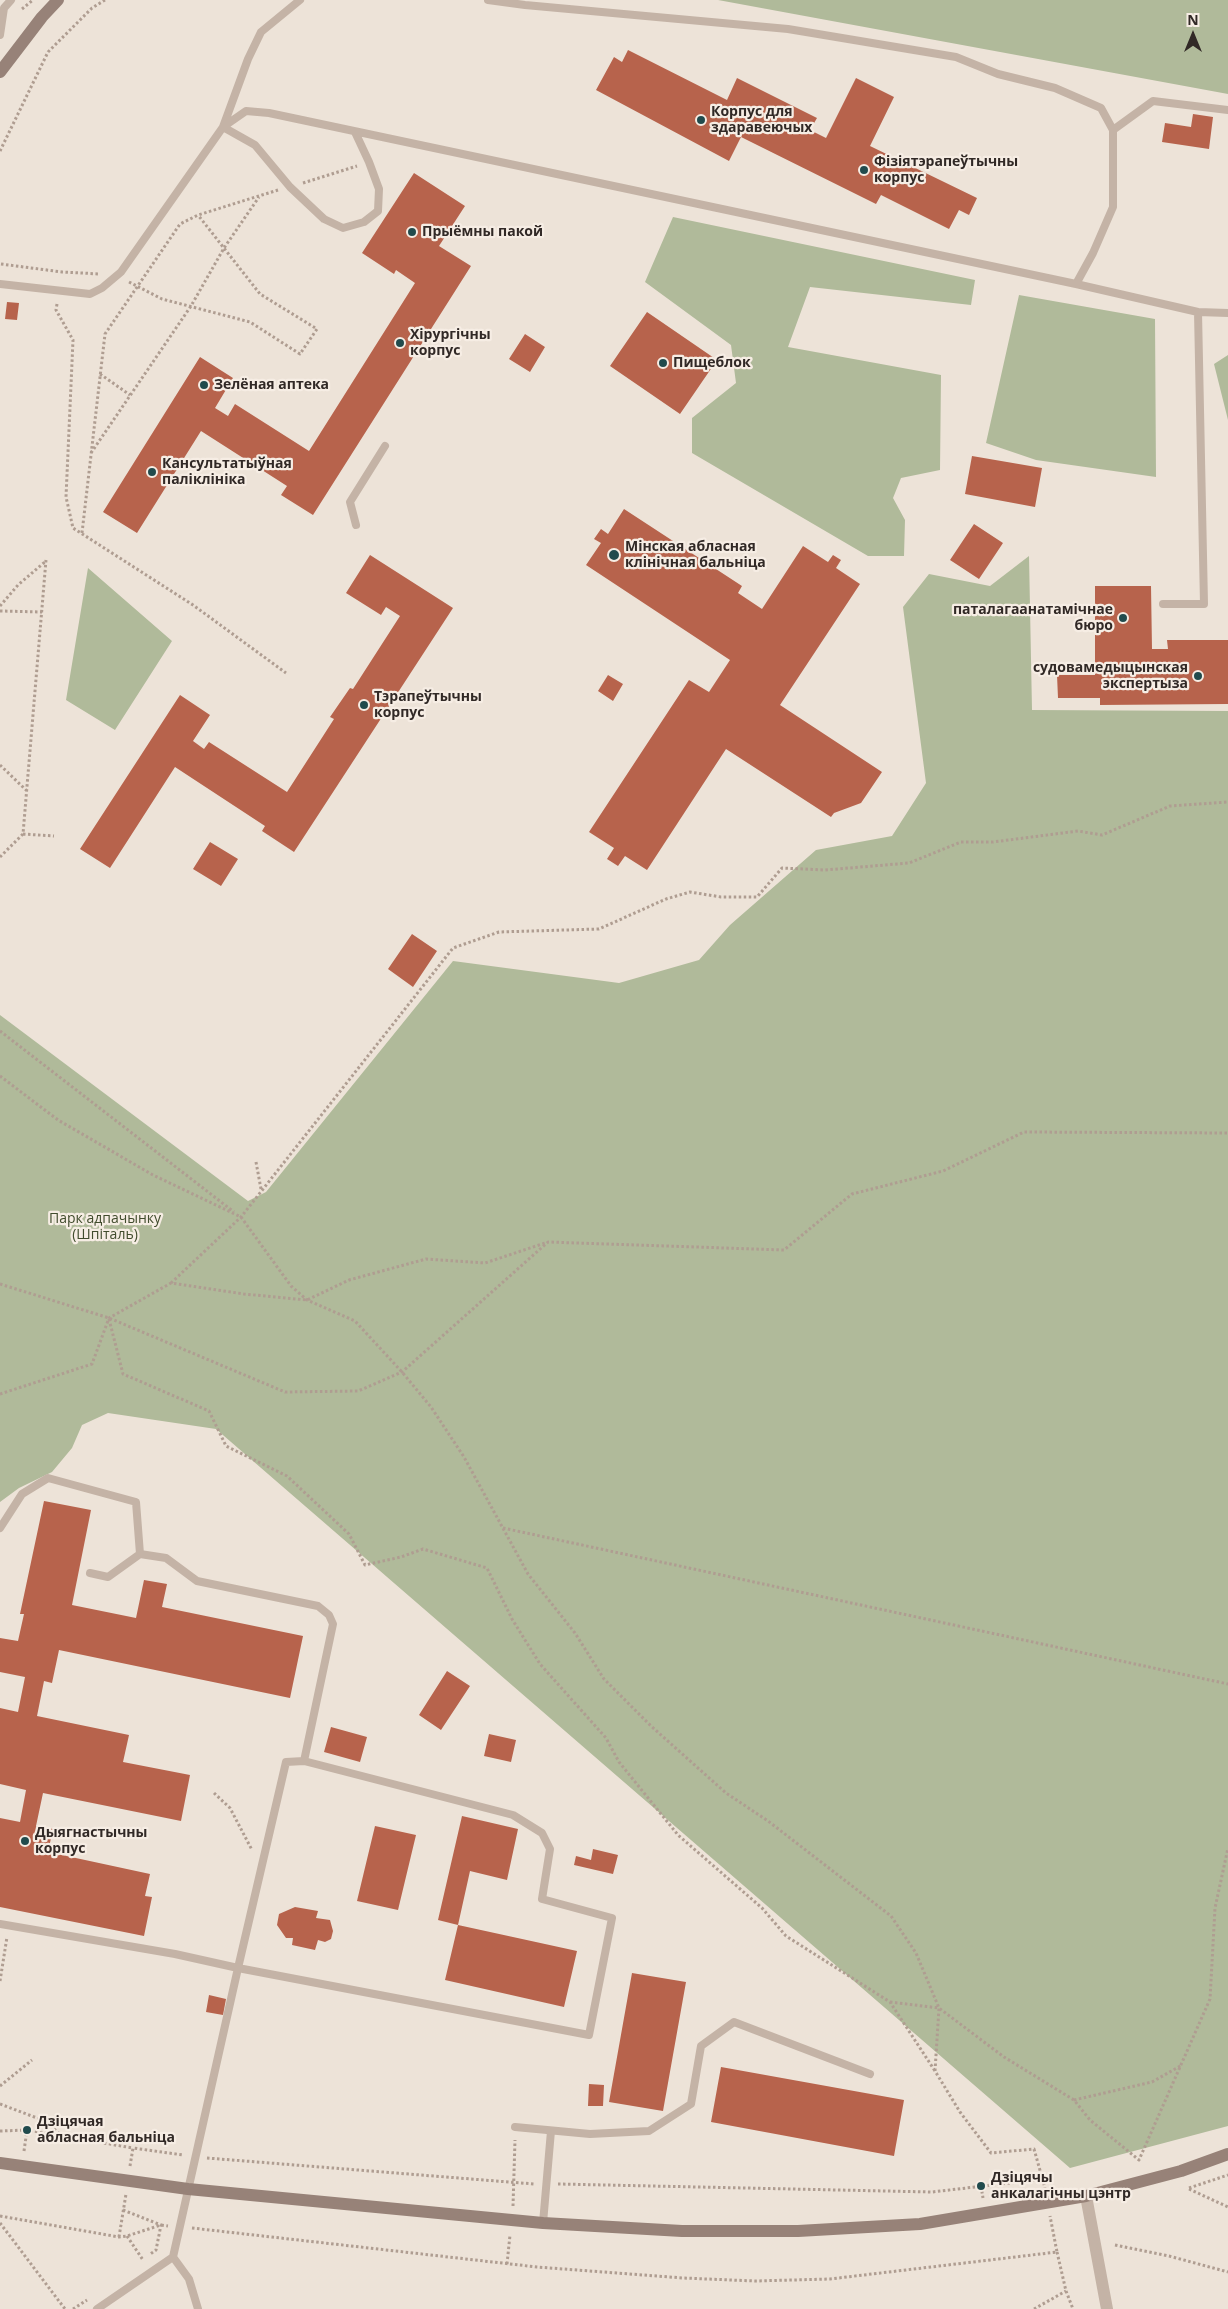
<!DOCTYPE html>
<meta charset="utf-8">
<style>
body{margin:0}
#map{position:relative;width:1228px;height:2309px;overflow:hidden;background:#ede3d8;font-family:"Open Sans",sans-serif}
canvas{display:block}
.north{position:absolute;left:1168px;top:10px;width:50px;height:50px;-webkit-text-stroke:4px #f6ede4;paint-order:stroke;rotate:0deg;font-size:14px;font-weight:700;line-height:20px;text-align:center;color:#312926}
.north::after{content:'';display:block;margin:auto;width:18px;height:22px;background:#312926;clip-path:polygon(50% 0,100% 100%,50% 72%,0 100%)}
</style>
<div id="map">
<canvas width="1228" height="2309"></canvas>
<div class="north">N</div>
</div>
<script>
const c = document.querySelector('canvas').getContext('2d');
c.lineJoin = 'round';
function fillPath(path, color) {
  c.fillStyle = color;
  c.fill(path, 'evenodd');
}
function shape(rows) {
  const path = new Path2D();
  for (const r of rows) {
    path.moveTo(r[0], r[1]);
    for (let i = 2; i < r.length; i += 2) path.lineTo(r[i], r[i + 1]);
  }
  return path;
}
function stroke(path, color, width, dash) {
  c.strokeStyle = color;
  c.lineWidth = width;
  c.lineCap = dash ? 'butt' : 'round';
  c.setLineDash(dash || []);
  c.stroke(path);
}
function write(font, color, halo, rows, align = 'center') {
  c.font = font + ' "Open Sans",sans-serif';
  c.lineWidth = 4.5;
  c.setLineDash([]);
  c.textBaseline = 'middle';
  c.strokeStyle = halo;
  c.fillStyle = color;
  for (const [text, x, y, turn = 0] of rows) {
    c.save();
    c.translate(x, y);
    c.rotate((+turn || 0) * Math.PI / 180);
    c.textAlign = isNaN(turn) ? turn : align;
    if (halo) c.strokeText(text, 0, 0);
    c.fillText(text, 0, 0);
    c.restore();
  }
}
const green = shape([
 [718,0,1228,0,1228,94],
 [673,217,975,280,971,305,810,287,788,347,941,375,940,470,901,478,893,498,905,520,904,556,868,556,692,453,692,418,736,383,731,345,645,282],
 [1019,295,1155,319,1156,477,1036,460,986,443],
 [1228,355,1228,420,1214,364],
 [1029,556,1032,710,1228,711,1228,2126,1070,2168,216,1429,108,1413,82,1425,72,1448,52,1472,19,1488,0,1502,0,1015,248,1201,266,1192,453,961,619,983,699,960,730,925,816,850,892,836,926,783,903,607,929,574,990,586],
 [88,568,172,641,115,730,66,700]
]);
const building = shape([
 [628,50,727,100,737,78,817,118,810,130,826,138,856,78,894,97,870,146,977,198,969,215,959,210,949,229,881,195,876,204,741,137,729,161,596,90,614,57,622,62],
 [1193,114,1213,117,1209,149,1162,142,1165,123,1191,127],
 [414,173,465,206,439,246,471,266,313,515,281,495,287,486,201,431,137,533,103,512,200,357,233,378,215,408,228,416,235,404,309,451,415,283,396,270,394,274,362,253],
 [7,302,19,303,17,320,5,319],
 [647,312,717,360,680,414,610,366],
 [525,334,545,347,530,372,509,359],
 [972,456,1042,468,1035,507,965,494],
 [624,509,742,586,738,593,762,609,803,546,828,562,833,555,841,560,836,568,860,584,780,705,882,772,861,803,834,813,831,817,726,749,647,870,625,856,618,866,607,859,614,848,589,832,689,680,709,692,730,660,586,565,601,543,594,539,601,529,608,534],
 [974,524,1003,543,979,579,950,560],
 [370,555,453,608,294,852,262,831,265,826,175,767,110,868,80,849,180,695,210,715,193,741,204,749,209,742,287,792,334,719,330,717,350,688,353,689,400,616,386,607,381,615,346,593],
 [1095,586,1151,586,1152,649,1168,649,1167,640,1228,640,1228,704,1100,705,1100,698,1058,698,1057,675,1095,675],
 [608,675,623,684,613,701,598,691],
 [210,842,238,859,221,886,193,869],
 [412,934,437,951,413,987,388,969],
 [44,1501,91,1510,72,1605,136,1618,144,1580,167,1584,162,1607,303,1636,290,1698,59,1650,52,1683,44,1681,37,1716,129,1735,123,1762,190,1775,181,1821,43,1793,36,1826,53,1829,48,1852,150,1874,145,1896,152,1897,144,1936,0,1907,0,1818,20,1822,26,1790,0,1784,0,1708,18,1712,25,1677,0,1672,0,1638,18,1641,24,1614,20,1614],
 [447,1671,470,1686,441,1730,419,1715],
 [331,1727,367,1737,360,1762,324,1752],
 [489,1734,516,1740,511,1762,484,1756],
 [462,1816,518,1829,507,1880,470,1871,458,1925,438,1920],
 [375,1826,416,1835,398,1910,357,1901],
 [593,1849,618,1855,613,1874,574,1865,576,1856,591,1860],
 [295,1907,318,1911,316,1918,330,1920,333,1931,331,1939,325,1942,318,1940,315,1950,292,1945,293,1938,286,1938,277,1925,279,1914],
 [458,1925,577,1951,564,2007,445,1980],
 [632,1973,686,1982,663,2111,609,2102],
 [209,1995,226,1999,223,2015,206,2012],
 [721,2067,904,2100,894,2156,711,2122],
 [589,2084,604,2085,603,2106,588,2106]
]);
const path = shape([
 [22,9,33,0],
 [0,151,48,52,92,8,105,0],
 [303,183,357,166],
 [1,264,62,272,100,274],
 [129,282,162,299,250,322,300,354,317,329,260,294,198,215],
 [57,304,56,310,73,340,66,497,73,528,193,605,286,673],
 [100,374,130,395],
 [91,453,191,306,224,248,259,197],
 [82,533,105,334,180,224,198,215,278,190],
 [0,606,18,585,46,561],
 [0,611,42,612],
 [0,765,26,790],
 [23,834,54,836],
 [0,857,23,834,46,560],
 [0,1031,234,1212],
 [0,1076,58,1120,153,1175,241,1217,291,1286,307,1300,355,1321,402,1372,431,1407,464,1457,528,1574,575,1633,604,1679,651,1726,726,1793,768,1821,891,1916,916,1953,939,2008,1004,2057,1074,2100,1090,2120,1139,2160,1210,1999,1215,1908,1228,1848],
 [256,1162,261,1189],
 [171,1283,241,1217,453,948,499,932,599,929,666,899,690,892,721,897,757,897,782,868,825,870,909,863,961,842,993,842,1078,831,1102,835,1170,806,1228,802],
 [0,1284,109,1318,285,1392,358,1391,402,1372,548,1242,784,1250,852,1194,943,1171,1024,1132,1228,1133],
 [109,1319,123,1374,209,1411,226,1446,287,1476,349,1534,365,1565,401,1557,423,1549,487,1568,512,1619,540,1664,606,1738,619,1762,678,1835,762,1908,786,1936,890,2002,935,2071],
 [0,1394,92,1364,109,1318,171,1283,244,1294,307,1300,349,1280,426,1259,485,1263,545,1243],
 [503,1528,1228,1684],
 [214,1793,230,1808,252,1850],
 [0,1981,7,1937],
 [890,2002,939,2008,935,2071,960,2112,991,2153,1034,2149,1045,2188],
 [0,2086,32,2060],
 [1074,2100,1152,2082,1182,2065],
 [0,2104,45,2121,61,2135],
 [0,2131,27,2130,133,2148],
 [24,2151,27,2130],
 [207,2158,534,2184],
 [130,2166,133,2148,183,2155],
 [558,2184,932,2192,1044,2179],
 [981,2186,983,2198],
 [1189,2188,1228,2175],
 [1189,2189,1228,2207],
 [513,2206,515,2140],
 [123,2210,161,2225,156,2250,149,2255],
 [0,2216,119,2237,127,2236,161,2225,168,2226],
 [0,2223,65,2309],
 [192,2228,537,2267,683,2278,755,2281,830,2279,1057,2252,1050,2216],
 [127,2236,143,2260],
 [119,2237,126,2194],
 [1115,2245,1169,2256,1228,2272],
 [1057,2252,1066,2291,1073,2309],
 [507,2264,510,2235],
 [73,2309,87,2300],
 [1034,2309,1066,2291]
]);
const lane = shape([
 [488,0,525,5,788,29,956,57,998,74,1055,88,1101,108,1113,130,1113,207,1093,253,1076,284],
 [0,35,4,8,11,0],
 [223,127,246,111,269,113,1076,284,1198,312,1228,313],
 [223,127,255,145,290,187,324,219,343,228,364,222,378,211,379,189,369,162,355,132],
 [1113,130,1153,101,1228,110],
 [0,284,90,294,102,288,121,272,223,127,248,59,261,32,300,0],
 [356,525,350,502,385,446],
 [1163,604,1204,604,1198,312],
 [0,1528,22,1494,48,1478,136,1502,140,1554],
 [90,1573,108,1577,140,1554,166,1558,197,1581,318,1606,329,1615,333,1624,304,1761],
 [0,1924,175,1954,238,1968,589,2035,612,1918,542,1899,550,1849,542,1833,513,1815,304,1761,286,1762,238,1968,173,2257,97,2309],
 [515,2127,590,2134,649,2131,691,2104,701,2046,734,2022,870,2074],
 [543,2223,551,2131],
 [173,2257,189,2279,198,2309]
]);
const street = shape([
 [1086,2196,1107,2309]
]);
const secondary = shape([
 [0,72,42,17,58,0],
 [0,2163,188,2189,543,2223,682,2231,798,2231,920,2224,1086,2196,1181,2171,1228,2154]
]);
const markers = [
 [701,120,5,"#214b4d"],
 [864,170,5,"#214b4d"],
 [412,232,5,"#214b4d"],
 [400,343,5,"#214b4d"],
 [663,363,5,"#214b4d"],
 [204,385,5,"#214b4d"],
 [152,472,5,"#214b4d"],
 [614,555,6,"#214b4d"],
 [1123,618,5,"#214b4d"],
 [1198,676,5,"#214b4d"],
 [364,705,5,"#214b4d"],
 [25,1841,5,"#214b4d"],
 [27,2130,5,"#214b4d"],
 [981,2186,5,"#214b4d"]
];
const poiNames = [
 ["Корпус для",711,112],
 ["здаравеючых",711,128],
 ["Фізіятэрапеўтычны",874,162],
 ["корпус",874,178],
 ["Прыёмны пакой",422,232],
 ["Хірургічны",410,335],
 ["корпус",410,351],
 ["Пищеблок",673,363],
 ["Зелёная аптека",214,385],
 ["Кансультатыўная",162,464],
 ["паліклініка",162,480],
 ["Мінская абласная",625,547],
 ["клінічная бальніца",625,563],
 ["паталагаанатамічнае",1113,610,"right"],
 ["бюро",1113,626,"right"],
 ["судовамедыцынская",1188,668,"right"],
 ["экспертыза",1188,684,"right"],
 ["Тэрапеўтычны",374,697],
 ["корпус",374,713],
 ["Дыягнастычны",35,1833],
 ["корпус",35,1849],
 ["Дзіцячая",37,2122],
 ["абласная бальніца",37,2138],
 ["Дзіцячы",991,2178],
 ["анкалагічны цэнтр",991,2194]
];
const parkNames = [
 ["Парк адпачынку",105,1219],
 ["(Шпіталь)",105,1235]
];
fillPath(green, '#b0ba9a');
fillPath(building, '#b7634c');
stroke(path, '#af9d91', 3, [2.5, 2.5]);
stroke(lane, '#c4b3a6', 8);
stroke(street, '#c4b3a6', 12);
stroke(secondary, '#978278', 12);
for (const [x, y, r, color] of markers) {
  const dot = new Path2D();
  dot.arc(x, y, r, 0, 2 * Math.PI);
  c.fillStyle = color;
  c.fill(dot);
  stroke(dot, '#f6ede4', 2);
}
write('bold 14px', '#312926', '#f6ede4', poiNames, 'left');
write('14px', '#414c2d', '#f6ede4', parkNames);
</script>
